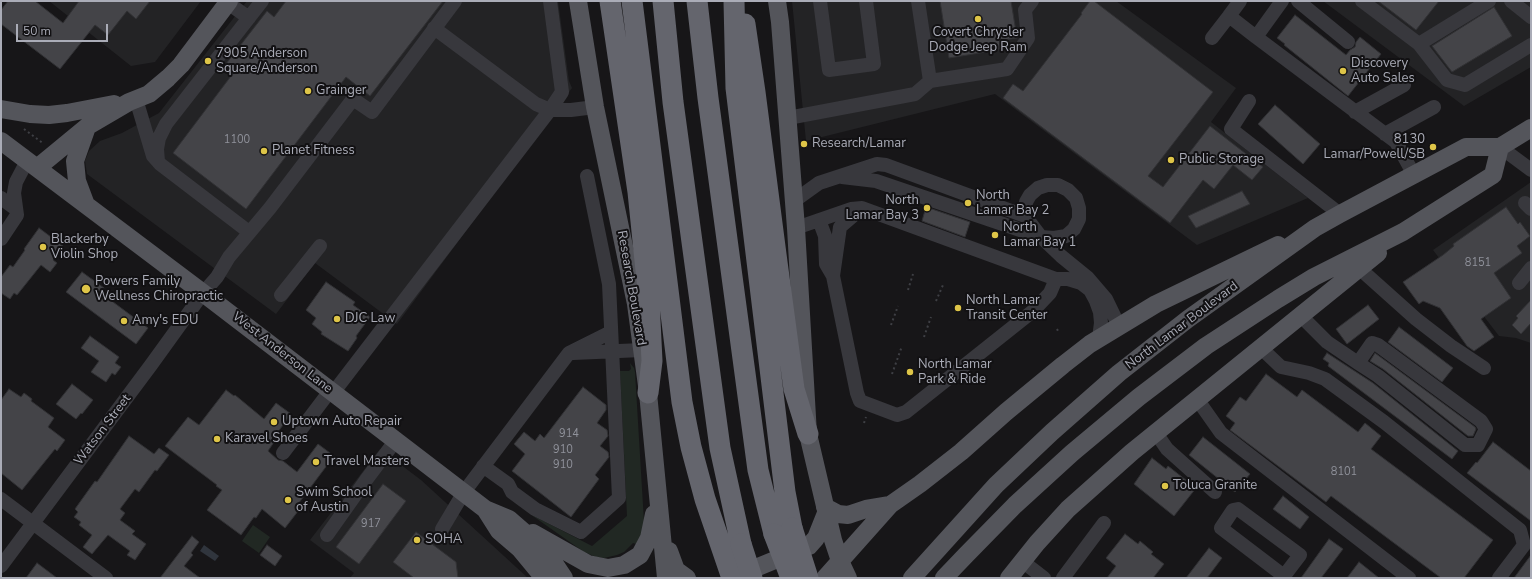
<!DOCTYPE html>
<style>
body{margin:0}
#map{position:relative;width:1532px;height:579px;overflow:hidden;background:#171618;font-family:"Nunito Sans",sans-serif}
canvas{display:block}
.frame{position:absolute;inset:0;border:2px solid #aaacb7;pointer-events:none}
.scale{position:absolute;left:16px;top:24px;width:92px;height:18px;box-sizing:border-box;border:2px solid #aaacb7;border-top:0;padding-left:5px;font-size:12px;line-height:14px;white-space:nowrap;color:#aaacb7;-webkit-text-stroke:3px #121113;paint-order:stroke}
</style>
<div id="map">
<canvas width="1532" height="579"></canvas>
<div class="frame"></div>
<div class="scale">50 m</div>
</div>
<script>
const c = document.querySelector('canvas').getContext('2d');
c.lineJoin = 'round';
function fillPath(path, color) {
  c.fillStyle = color;
  c.fill(path, 'evenodd');
}
function shape(rows) {
  const path = new Path2D();
  for (const r of rows) {
    path.moveTo(r[0], r[1]);
    for (let i = 2; i < r.length; i += 2) path.lineTo(r[i], r[i + 1]);
  }
  return path;
}
function stroke(path, color, width, dash) {
  c.strokeStyle = color;
  c.lineWidth = width;
  c.lineCap = dash ? 'butt' : 'round';
  c.setLineDash(dash || []);
  c.stroke(path);
}
function write(font, color, halo, rows, align = 'center') {
  c.font = font + ' "Nunito Sans",sans-serif';
  c.lineWidth = 4;
  c.setLineDash([]);
  c.textBaseline = 'middle';
  c.strokeStyle = halo;
  c.fillStyle = color;
  for (const [text, x, y, turn = 0] of rows) {
    c.save();
    c.translate(x, y);
    c.rotate((+turn || 0) * Math.PI / 180);
    c.textAlign = isNaN(turn) ? turn : align;
    if (halo) c.strokeText(text, 0, 0);
    c.fillText(text, 0, 0);
    c.restore();
  }
}
const built = shape([
 [49,1,201,1,155,62,131,66],
 [247,1,558,1,569,81,572,88,397,324,315,263,276,314,87,174,85,161,89,151,100,141,122,133,159,113],
 [792,1,1116,1,1236,88,1211,122,1308,198,1197,245,995,94,806,141],
 [1323,1,1531,1,1531,67,1464,106],
 [1531,182,1531,343,1516,338,1499,336,1433,250],
 [380,449,421,480,528,578,350,578,354,573,310,540]
]);
const green = shape([
 [630,363,634,368,635,372,644,522,642,533,636,544,633,543,624,552,617,555,604,558,596,557,584,552,530,514,592,546,627,516,620,371,629,371,631,369],
 [253,525,270,537,259,553,242,541]
]);
const water = shape([
 [204,545,219,556,215,561,200,551]
]);
const building = shape([
 [8,1,35,1,63,23,79,1,150,1,136,19,127,11,108,35,95,25,60,69,1,24,1,10,8,1],
 [286,1,443,1,370,96,346,77,246,209,173,153,231,76,222,69,267,11,274,17,286,1],
 [940,1,1011,1,1017,38,1003,40,1004,49,949,58,940,1],
 [1090,1,1094,1,1213,92,1148,176,1163,187,1210,126,1263,167,1252,180,1233,165,1214,189,1203,180,1170,223,1003,98,1013,84,1023,91,1082,14,1081,13,1090,1],
 [1378,1,1439,1,1416,30,1378,1],
 [1494,7,1512,36,1452,72,1432,46,1494,7],
 [1295,15,1346,55,1350,50,1355,47,1356,42,1360,37,1381,54,1348,96,1284,45,1285,44,1277,38,1295,15],
 [1275,105,1320,144,1303,164,1258,124,1275,105],
 [1242,191,1250,204,1196,228,1188,216,1242,191],
 [926,207,970,222,965,237,922,221,926,207],
 [1506,207,1518,224,1520,222,1530,236,1517,246,1522,253,1494,273,1511,298,1481,319,1494,337,1474,351,1467,346,1440,308,1423,301,1419,304,1403,282,1443,255,1454,246,1453,244,1506,207],
 [39,228,63,246,53,260,57,263,50,272,41,265,17,295,14,293,10,299,1,293,1,277,10,265,13,267,25,250,24,249,39,228],
 [82,272,104,288,101,293,148,328,136,344,66,292,82,272],
 [326,282,355,302,353,305,370,317,356,336,357,338,348,351,321,334,322,332,312,324,316,318,306,310,326,282],
 [1531,300,1531,323,1521,334,1512,325,1518,318,1516,316,1531,300],
 [1368,305,1379,319,1347,344,1336,329,1368,305],
 [1399,327,1453,368,1442,382,1388,342,1399,327],
 [90,336,119,357,115,363,121,367,115,375,112,373,106,382,91,372,99,361,81,348,90,336],
 [1327,353,1373,383,1458,451,1452,459,1328,366,1329,363,1323,359,1327,353],
 [1375,353,1475,427,1476,429,1473,436,1468,436,1383,369,1370,361,1375,353],
 [1266,374,1297,397,1302,390,1358,432,1365,423,1381,436,1371,449,1493,540,1464,578,1441,578,1331,496,1326,502,1230,430,1235,423,1226,416,1240,397,1246,401,1266,374],
 [72,384,93,400,82,414,81,413,76,419,56,404,72,384],
 [583,387,606,405,606,410,597,423,607,430,608,436,600,446,608,452,609,457,595,475,599,479,571,517,512,471,525,454,514,444,524,432,535,441,540,434,544,438,583,387],
 [9,389,21,397,24,393,32,399,31,401,54,418,48,427,65,440,57,451,55,449,22,490,1,473,1,400,9,389],
 [226,390,234,396,235,395,264,419,276,403,291,414,272,440,274,442,268,451,278,460,283,461,297,472,318,444,334,456,298,504,302,506,285,528,262,509,256,518,254,517,241,535,207,510,222,490,216,486,217,485,165,446,188,417,199,425,226,390],
 [129,436,154,454,159,448,169,455,157,471,155,470,139,492,135,489,120,509,125,513,120,520,135,531,132,534,146,544,135,560,127,555,130,551,108,535,92,554,83,547,92,535,79,525,81,522,74,517,78,512,75,509,95,481,97,482,129,436],
 [1203,437,1250,474,1235,492,1189,455,1203,437],
 [1493,442,1531,471,1531,521,1467,473,1476,462,1477,463,1493,442],
 [1152,458,1166,469,1168,466,1196,488,1174,516,1134,484,1152,458],
 [383,484,406,501,359,564,336,547,383,484],
 [1283,496,1309,517,1300,529,1273,509,1283,496],
 [416,532,456,562,458,578,414,578,393,562,416,532],
 [1125,534,1138,544,1140,541,1153,552,1151,554,1164,564,1153,578,1107,578,1116,566,1106,558,1125,534],
 [192,536,199,542,191,553,193,555,184,566,200,578,160,578,192,536],
 [1329,539,1343,549,1331,565,1321,578,1301,578,1329,539],
 [267,545,282,556,275,566,260,555,267,545],
 [1209,548,1222,558,1207,578,1186,578,1209,548],
 [1531,555,1531,578,1514,578,1531,555],
 [1359,562,1379,578,1347,578,1359,562],
 [37,563,57,578,26,578,37,563]
]);
const path = shape([
 [24,129,44,144],
 [908,290,913,274],
 [936,301,943,285],
 [891,325,898,306],
 [1057,329,1058,331],
 [924,337,931,317],
 [892,374,902,346],
 [864,423,866,417]
]);
const minor = shape([
 [820,1,829,70,874,64,866,1],
 [918,1,930,81,1007,69,1028,38,1025,10,1032,1],
 [1240,1,1229,16,1256,37],
 [1282,1,1256,37,1396,142,1414,175],
 [1298,1,1348,42],
 [1362,1,1419,44],
 [1489,1,1419,44,1447,80,1465,85,1531,45],
 [1511,1,1531,17],
 [228,3,249,18],
 [434,28,536,104,550,110,571,110,595,107],
 [1212,38,1229,16],
 [136,99,153,156,160,164,249,232],
 [1249,101,1231,129,1340,214],
 [1355,112,1404,85],
 [788,118,915,94,930,81],
 [1385,134,1434,107],
 [1500,147,1531,170],
 [158,161,157,149,159,138,166,124,262,1],
 [842,177,876,181,1041,237,1054,238,1066,236,1074,229,1079,219,1079,208,1076,198,1068,190,1058,185,1047,185,1038,188,1030,195,1026,202,1025,216],
 [1,198,16,209],
 [794,201,819,183,877,164,886,165,1025,216,1041,237,1061,256,1088,278,1106,299,1119,326],
 [1525,203,1531,209],
 [819,220,825,236,826,264,833,276,857,393,860,401,897,415,906,412,1033,311,1050,293,1056,279],
 [796,228,851,209,862,208,1056,279,1068,279,1081,283,1090,290,1096,301,1100,312,1101,323,1099,338],
 [1,239,17,215,14,193,16,182,27,161],
 [1359,268,1416,319,1451,346,1484,368],
 [833,276,840,227,861,209],
 [1519,283,1531,268],
 [281,295,320,246],
 [1301,316,1327,342,1358,363,1378,376,1465,445,1478,445,1486,429,1481,421,1378,345,1372,343,1358,363],
 [1261,348,1281,367,1309,373,1325,379,1384,422,1520,530,1524,545,1499,578],
 [573,353,642,350],
 [333,393,550,110,562,92,550,1],
 [1197,399,1221,433,1409,578],
 [1156,433,1167,449,1215,492],
 [283,453,330,391],
 [483,466,508,484,512,492,535,509,581,532,619,498,609,284,587,176],
 [1,499,106,578],
 [442,529,464,492,569,353,611,332],
 [327,535,366,480,396,440],
 [1022,561,1044,578],
 [1,566,151,365,203,293,217,277,229,257,270,208,353,99,372,112,455,1],
 [1063,578,1104,523],
 [1283,578,1284,576,1300,555,1238,509,1233,510,1221,528,1284,576]
]);
const major = shape([
 [578,1,595,107,636,304,648,393,666,578],
 [777,1,780,22,796,228,808,434,833,540,840,561,848,578],
 [1,109,30,114,49,115,67,113,114,104],
 [1,141,203,293,485,509,509,519,532,539,554,563,564,578],
 [37,168,88,126,129,102,149,94,168,78,181,65,229,1],
 [86,205,77,181,75,161,87,127],
 [825,507,838,514,848,515,866,509,890,505],
 [485,509,499,531,520,549,544,578],
 [533,533,588,564,608,568,624,565,640,555,649,538,654,514],
 [669,551,676,570,687,578],
 [736,576,809,546,816,538,826,513],
 [825,578,890,505,920,484,961,452,1006,412,1063,365,1090,344,1156,304,1278,245],
 [912,578,996,485,1052,432,1119,373,1188,319,1315,228,1340,214,1466,147,1500,147,1531,128],
 [944,578,965,556,1015,505,1072,453,1139,397,1206,346,1278,299,1314,277,1403,232,1493,175,1500,147],
 [1009,578,1037,543,1068,509,1095,485,1132,452,1378,253]
]);
const highway = shape([
 [610,1,638,192,649,300,652,361,648,393],
 [632,1,682,402,691,447,705,499,732,578],
 [663,1,673,102,720,448,741,544],
 [697,1,708,98,758,470,774,534],
 [734,1,736,88,785,492,792,528],
 [745,24,755,92,777,262,794,389,808,434]
]);
const highwayBridge = shape([
 [792,528,808,578],
 [774,534,791,578],
 [741,544,752,578]
]);
const markers = [
 [978,19,4,"#dec548"],
 [208,61,4,"#dec548"],
 [1343,71,4,"#dec548"],
 [308,91,4,"#dec548"],
 [804,144,4,"#dec548"],
 [1433,147,4,"#dec548"],
 [264,151,4,"#dec548"],
 [1171,160,4,"#dec548"],
 [968,203,4,"#dec548"],
 [927,208,4,"#dec548"],
 [995,235,4,"#dec548"],
 [43,247,4,"#dec548"],
 [86,289,5,"#dec548"],
 [958,308,4,"#dec548"],
 [337,319,4,"#dec548"],
 [124,321,4,"#dec548"],
 [910,372,4,"#dec548"],
 [274,422,4,"#dec548"],
 [217,439,4,"#dec548"],
 [316,462,4,"#dec548"],
 [1165,486,4,"#dec548"],
 [288,500,4,"#dec548"],
 [417,540,4,"#dec548"]
];
const numberNames = [
 ["1100",237,140],
 ["8151",1478,263],
 ["914",569,434],
 ["910",563,450],
 ["910",563,465],
 ["8101",1344,472],
 ["917",371,524]
];
const poiNames = [
 ["Covert Chrysler",978,33,"center"],
 ["Dodge Jeep Ram",978,48,"center"],
 ["7905 Anderson",216,54],
 ["Square/Anderson",216,69],
 ["Discovery",1351,64],
 ["Auto Sales",1351,79],
 ["Grainger",316,91],
 ["8130",1425,140,"right"],
 ["Lamar/Powell/SB",1425,155,"right"],
 ["Research/Lamar",812,144],
 ["Planet Fitness",272,151],
 ["Public Storage",1179,160],
 ["North",976,196],
 ["Lamar Bay 2",976,211],
 ["North",919,201,"right"],
 ["Lamar Bay 3",919,216,"right"],
 ["North",1003,228],
 ["Lamar Bay 1",1003,243],
 ["Blackerby",51,240],
 ["Violin Shop",51,255],
 ["Powers Family",95,282],
 ["Wellness Chiropractic",95,297],
 ["North Lamar",966,301],
 ["Transit Center",966,316],
 ["DJC Law",345,319],
 ["Amy's EDU",132,321],
 ["North Lamar",918,365],
 ["Park & Ride",918,380],
 ["Uptown Auto Repair",282,422],
 ["Karavel Shoes",225,439],
 ["Travel Masters",324,462],
 ["Toluca Granite",1173,486],
 ["Swim School",296,493],
 ["of Austin",296,508],
 ["SOHA",425,540]
];
const streetNames = [
 ["Research Boulevard",631,288,80],
 ["North Lamar Boulevard",1182,326,-37],
 ["West Anderson Lane",282,353,38],
 ["Watson Street",103,430,-53]
];
fillPath(built, '#232325');
fillPath(green, '#212823');
fillPath(water, '#30353d');
fillPath(building, '#444448');
stroke(building, '#313134', 1);
stroke(path, '#3e3f44', 2, [2, 3]);
stroke(minor, '#38383d', 14);
stroke(major, '#54555b', 18);
stroke(highway, '#64656d', 21);
stroke(highwayBridge, '#64656d', 21);
for (const [x, y, r, color] of markers) {
  const dot = new Path2D();
  dot.arc(x, y, r, 0, 2 * Math.PI);
  c.fillStyle = color;
  c.fill(dot);
  stroke(dot, '#121113', 1.5);
}
write('11px', '#90929b', null, numberNames);
write('13px', '#aaacb7', '#121113', poiNames, 'left');
write('13px', '#aaacb7', '#121113', streetNames);
</script>
